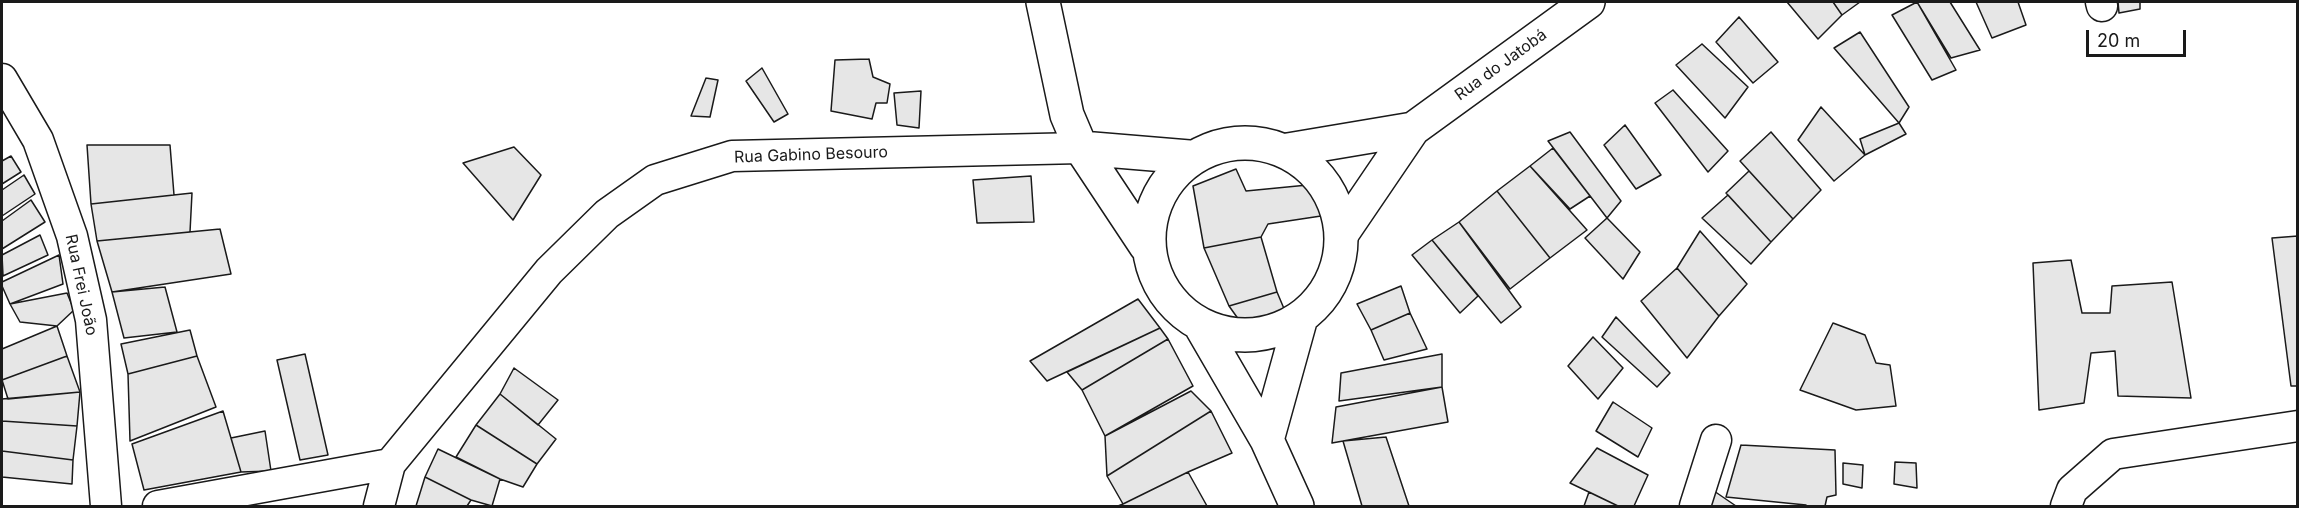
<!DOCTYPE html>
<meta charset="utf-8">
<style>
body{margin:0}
#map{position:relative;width:2299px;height:508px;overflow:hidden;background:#fff;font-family:Inter,sans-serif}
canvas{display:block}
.frame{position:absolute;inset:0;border:3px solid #1a1a1a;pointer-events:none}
.scale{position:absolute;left:2086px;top:30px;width:100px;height:27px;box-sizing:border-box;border:3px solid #1a1a1a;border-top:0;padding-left:8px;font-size:18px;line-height:21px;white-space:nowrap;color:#1a1a1a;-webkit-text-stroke:4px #fff;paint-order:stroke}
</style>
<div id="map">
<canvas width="2299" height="508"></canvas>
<div class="frame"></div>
<div class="scale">20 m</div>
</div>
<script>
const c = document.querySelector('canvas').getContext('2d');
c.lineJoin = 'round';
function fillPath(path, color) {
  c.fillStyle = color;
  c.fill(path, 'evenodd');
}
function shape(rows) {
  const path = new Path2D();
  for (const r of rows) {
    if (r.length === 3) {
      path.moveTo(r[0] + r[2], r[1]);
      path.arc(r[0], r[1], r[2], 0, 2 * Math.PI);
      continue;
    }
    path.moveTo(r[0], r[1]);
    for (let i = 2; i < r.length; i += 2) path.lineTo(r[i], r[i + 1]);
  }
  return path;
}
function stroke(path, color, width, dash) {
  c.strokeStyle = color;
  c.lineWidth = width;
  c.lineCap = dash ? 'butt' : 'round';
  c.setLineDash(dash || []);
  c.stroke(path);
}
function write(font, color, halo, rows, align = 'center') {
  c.font = font + ' Inter,sans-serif';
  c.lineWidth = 4.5;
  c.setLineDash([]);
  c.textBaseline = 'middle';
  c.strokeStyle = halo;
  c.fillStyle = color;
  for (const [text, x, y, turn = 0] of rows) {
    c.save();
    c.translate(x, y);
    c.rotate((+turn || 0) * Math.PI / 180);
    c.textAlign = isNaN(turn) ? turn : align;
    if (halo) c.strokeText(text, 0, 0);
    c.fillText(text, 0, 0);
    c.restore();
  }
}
const building = shape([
 [1787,2,1833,2,1842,15,1818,39,1787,2],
 [1833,2,1860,2,1842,15,1833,2],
 [1917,2,1950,2,1980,50,1951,58,1917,2],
 [1917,2,1956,70,1932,80,1892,15,1917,2],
 [1976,2,2018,2,2026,25,1992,38,1976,2],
 [2118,2,2140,2,2140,9,2119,13,2118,2],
 [1739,17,1778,62,1753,83,1716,42,1739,17],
 [1860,32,1909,107,1899,123,1834,48,1860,32],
 [1702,44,1748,87,1725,118,1676,65,1702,44],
 [869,59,873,77,890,84,887,103,876,103,872,119,831,111,835,60,869,59],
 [762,68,788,114,774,122,746,81,762,68],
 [706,78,718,80,710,117,691,116,706,78],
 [1673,90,1728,151,1708,172,1655,103,1673,90],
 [921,91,919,128,897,125,894,93,921,91],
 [1821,107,1865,155,1834,181,1798,140,1821,107],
 [1899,123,1906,134,1865,155,1860,139,1899,123],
 [1625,125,1661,175,1636,189,1604,145,1625,125],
 [1570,132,1621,201,1607,218,1548,141,1570,132],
 [1771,132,1821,190,1793,219,1740,161,1771,132],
 [87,145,170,145,174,195,91,204,87,145],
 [514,147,541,175,513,220,463,163,514,147],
 [1553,148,1590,196,1570,209,1530,166,1553,148],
 [11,156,21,172,2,184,2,161,11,156],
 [1530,166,1587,230,1550,258,1497,191,1530,166],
 [1236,169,1246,191,1318,184,1321,216,1268,224,1261,237,1204,248,1193,186,1236,169],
 [1749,171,1793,219,1771,242,1726,193,1749,171],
 [24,175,35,194,2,216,2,190,24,175],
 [1031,176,1034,222,977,223,973,180,1031,176],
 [1497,191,1550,258,1510,289,1459,222,1497,191],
 [192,193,190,232,97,241,91,204,192,193],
 [1728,195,1771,242,1751,264,1702,218,1728,195],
 [31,200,45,222,2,249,2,221,31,200],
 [1607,218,1640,252,1623,279,1585,238,1607,218],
 [1459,222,1521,307,1501,323,1432,240,1459,222],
 [220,229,231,274,112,292,97,241,220,229],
 [1700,231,1747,284,1719,316,1677,268,1700,231],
 [40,235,48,255,3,276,2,255,40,235],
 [2298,236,2298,386,2291,386,2272,238,2298,236],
 [1261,237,1277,292,1229,306,1204,248,1261,237],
 [1432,240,1478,296,1460,313,1412,255,1432,240],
 [59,255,63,284,10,304,2,286,2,282,59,255],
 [2071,260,2082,313,2110,313,2112,286,2172,282,2191,398,2118,396,2115,351,2091,353,2084,403,2039,410,2033,263,2071,260],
 [1677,268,1719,316,1687,358,1641,301,1677,268],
 [1401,286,1410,313,1371,330,1357,304,1401,286],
 [165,287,177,332,124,338,112,292,165,287],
 [1277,292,1285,311,1244,327,1229,306,1277,292],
 [67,293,74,310,57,326,20,322,10,304,67,293],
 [1138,299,1160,328,1047,381,1030,361,1138,299],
 [1410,313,1427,349,1384,360,1371,330,1410,313],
 [1616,317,1670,373,1657,387,1602,337,1616,317],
 [1833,323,1865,335,1876,363,1890,365,1896,406,1856,410,1800,390,1833,323],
 [57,326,67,356,2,380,2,349,57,326],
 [1160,328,1168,339,1082,390,1067,372,1160,328],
 [190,330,197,356,128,374,121,344,190,330],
 [1593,337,1623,368,1598,399,1568,366,1593,337],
 [1168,339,1193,386,1105,436,1082,390,1168,339],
 [305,354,328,455,300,460,277,360,305,354],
 [1442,354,1442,387,1339,401,1341,373,1442,354],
 [67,356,80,392,8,399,2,380,67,356],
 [197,356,216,407,130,441,128,374,197,356],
 [514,368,558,400,538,425,500,394,514,368],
 [1442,387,1448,422,1332,443,1336,407,1442,387],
 [1191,391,1211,411,1107,476,1105,436,1191,391],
 [80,392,77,426,2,421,2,399,80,392],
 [500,394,556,439,537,464,476,425,500,394],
 [1613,402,1652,428,1638,457,1596,431,1613,402],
 [223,411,241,472,144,490,132,444,223,411],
 [1211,411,1232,453,1188,472,1123,504,1107,476,1211,411],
 [2,421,77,426,73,460,2,451,2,421],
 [476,425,537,464,523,487,500,479,456,457,476,425],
 [265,431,271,471,241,472,231,438,265,431],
 [1386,437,1409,506,1362,506,1343,441,1386,437],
 [1741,445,1835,450,1836,495,1827,497,1825,506,1806,506,1806,505,1726,497,1741,445],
 [1597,448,1648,475,1634,506,1618,506,1570,483,1597,448],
 [438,449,500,479,492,506,471,500,425,477,438,449],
 [2,451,73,460,72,484,2,477,2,451],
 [1895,462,1916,463,1917,488,1894,484,1895,462],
 [1843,463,1863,465,1862,488,1843,484,1843,463],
 [1188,472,1207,506,1118,506,1123,504,1188,472],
 [425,477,471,500,467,506,416,506,425,477],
 [1714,491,1736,506,1708,506,1714,491],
 [1589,492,1618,506,1584,506,1589,492]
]);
const minor = shape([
 [2101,2,2102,6],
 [2,79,38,140,72,236,91,320,106,506],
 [158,506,390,464],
 [379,506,390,464,549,271,607,214,655,180,732,156,1081,148],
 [1695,506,1716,440],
 [2066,506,2072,490,2113,454,2298,426]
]);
const tertiary = shape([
 [1288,150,1413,129],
 [1343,232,1413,129,1588,2]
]);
const secondary = shape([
 [1043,2,1067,115,1081,148,1146,246],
 [1245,239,96],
 [1081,148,1189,157],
 [1202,328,1267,440,1297,506],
 [1267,440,1300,321]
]);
const streetNames = [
 ["Rua do Jatobá",1501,65,-36],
 ["Rua Gabino Besouro",811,155,-2],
 ["Rua Frei João",81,285,78]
];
fillPath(building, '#e6e6e6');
stroke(building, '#1a1a1a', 1.5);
stroke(minor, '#1a1a1a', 33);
stroke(tertiary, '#1a1a1a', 36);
stroke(secondary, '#1a1a1a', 36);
stroke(minor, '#fff', 30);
stroke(tertiary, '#fff', 33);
stroke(secondary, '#fff', 33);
write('16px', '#1a1a1a', '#fff', streetNames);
</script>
